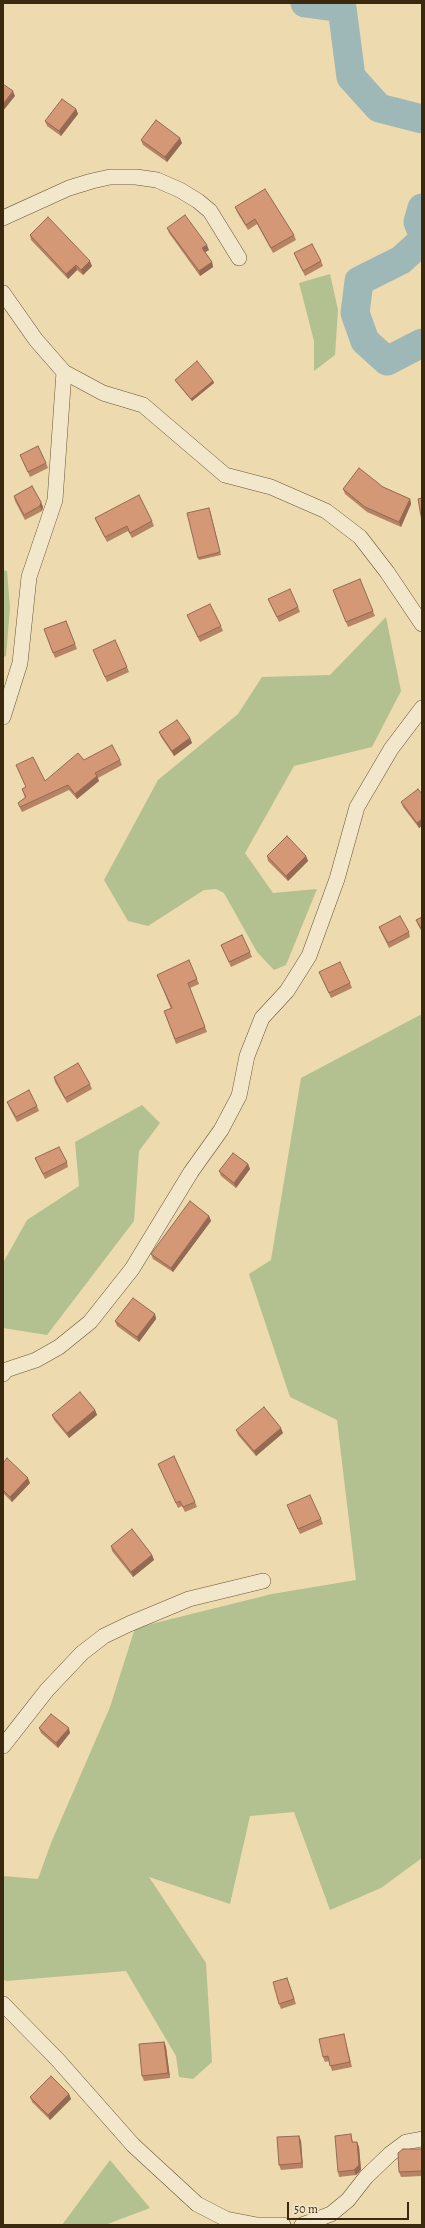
<!DOCTYPE html>
<style>
body{margin:0}
#map{position:relative;width:425px;height:2228px;overflow:hidden;background:#eddaaf;font-family:Alegreya,serif}
canvas{display:block}
.frame{position:absolute;inset:0;border:4px solid #3a290f;pointer-events:none}
.scale{position:absolute;left:287px;top:2202px;width:122px;height:18px;box-sizing:border-box;border:2px solid #3a290f;border-top:0;padding-left:5px;font-size:12px;line-height:14px;white-space:nowrap;color:#3a290f;-webkit-text-stroke:3px #f3e7cb;paint-order:stroke}
</style>
<div id="map">
<canvas width="425" height="2228"></canvas>
<div class="frame"></div>
<div class="scale">50 m</div>
</div>
<script>
const c = document.querySelector('canvas').getContext('2d');
c.lineJoin = 'round';
function fillPath(path, color) {
  c.fillStyle = color;
  c.fill(path, 'evenodd');
}
function shape(rows) {
  const path = new Path2D();
  for (const r of rows) {
    path.moveTo(r[0], r[1]);
    for (let i = 2; i < r.length; i += 2) path.lineTo(r[i], r[i + 1]);
  }
  return path;
}
function stroke(path, color, width, dash) {
  c.strokeStyle = color;
  c.lineWidth = width;
  c.lineCap = dash ? 'butt' : 'round';
  c.setLineDash(dash || []);
  c.stroke(path);
}
const green = shape([
 [330,274,338,310,335,355,314,371,314,341,299,283],
 [3,570,7,571,10,608,6,656,3,657],
 [386,617,401,691,372,747,294,766,245,853,273,893,317,889,286,965,274,970,257,952,224,893,216,889,204,890,148,926,128,921,104,880,158,780,238,714,262,677,330,675],
 [422,1014,422,1858,381,1888,330,1910,294,1812,250,1816,230,1904,149,1877,206,1963,212,2062,193,2079,179,2077,176,2056,126,1971,6,1981,3,1979,3,1876,38,1879,51,1843,110,1707,135,1628,272,1594,356,1580,337,1420,290,1397,249,1274,271,1260,301,1078],
 [142,1105,160,1123,139,1151,134,1221,47,1335,3,1328,3,1263,27,1220,79,1186,75,1142],
 [110,2160,150,2208,105,2225,62,2225]
]);
const river = shape([
 [305,3,342,8,351,77,379,108,422,119],
 [422,208,418,222,422,232],
 [422,241,401,260,359,281,355,313,365,341,387,361,422,343]
]);
const street = shape([
 [3,218,69,188,92,181,110,177,136,177,157,180,180,190,198,201,210,211,239,258],
 [3,293,36,340,64,372,103,393,143,405,225,475,271,487,326,511,360,537,387,572,422,624],
 [3,717,20,663,29,577,55,500,64,372],
 [3,1374,6,1370,36,1360,59,1347,90,1322,132,1269,191,1172,221,1130,239,1096,247,1056,262,1018,287,991,309,956,337,879,357,807,391,749,422,708],
 [3,1746,47,1690,82,1653,104,1636,129,1624,189,1599,263,1581],
 [3,2004,57,2059,133,2145,197,2204,226,2219,257,2225,283,2225],
 [302,2225,331,2214,348,2200,366,2177,390,2154,406,2142,422,2139]
]);
const wall = shape([
 [76,109,78,114,61,136,47,126,45,121],
 [141,140,182,143,167,162,143,145],
 [235,207,294,235,296,240,273,253,257,224,248,230,237,212],
 [167,228,209,250,205,252,212,262,213,267,200,276,169,233],
 [30,235,92,266,83,275,77,270,68,279,31,240],
 [294,253,321,261,323,266,305,276,296,258],
 [175,380,213,381,214,383,192,401,176,382],
 [20,455,46,463,48,468,30,477],
 [32,486,43,507,42,511,25,520,15,501,14,496],
 [383,487,410,499,411,504,401,527,367,512,345,494,343,489],
 [210,510,221,555,199,560,198,558],
 [95,518,152,521,154,526,132,538,128,531,107,542,97,523],
 [335,595,373,611,375,616,348,627],
 [268,599,298,607,300,612,279,622],
 [187,615,221,626,223,631,200,642],
 [66,621,77,649,55,658,44,629],
 [93,650,127,667,129,672,107,682],
 [159,732,190,738,192,743,174,756,161,737],
 [84,760,120,760,122,765,98,778,99,781,77,799,69,790,22,812,20,808,18,803,25,798,22,789,26,787,16,765,45,781],
 [422,794,422,826,419,828,403,807,401,802],
 [267,856,306,856,308,861,288,881,268,861],
 [422,917,422,932,418,925,416,920],
 [379,927,409,932,410,937,389,948,381,932],
 [221,945,250,952,252,957,231,967],
 [319,972,350,983,352,988,331,998],
 [157,975,197,979,199,984,190,988,207,1032,176,1044,164,1011,171,1009],
 [54,1077,90,1084,92,1089,67,1103,55,1082],
 [7,1102,37,1106,39,1111,17,1122,9,1107],
 [35,1158,67,1162,68,1167,45,1179],
 [248,1164,250,1169,236,1188,221,1176,219,1171],
 [209,1216,211,1221,173,1272,153,1259,151,1254],
 [155,1314,156,1319,139,1342,117,1326,115,1321],
 [95,1410,97,1415,69,1438,54,1420,52,1415],
 [236,1430,283,1433,256,1456,238,1435],
 [3,1463,30,1483,12,1502,3,1493],
 [158,1464,195,1502,197,1507,185,1512,182,1506,178,1508],
 [287,1505,321,1519,323,1524,300,1534],
 [111,1546,152,1555,154,1560,133,1577,112,1551],
 [39,1728,70,1733,58,1748,41,1733],
 [289,1983,296,2004,281,2009,279,2004],
 [345,2039,352,2067,332,2071,329,2061,325,2062,323,2057],
 [164,2042,166,2047,170,2078,144,2081,142,2076],
 [69,2094,71,2099,50,2120,32,2102,30,2097],
 [299,2136,301,2141,303,2168,281,2170,279,2165],
 [353,2139,353,2142,357,2142,359,2147,361,2170,356,2175,339,2177,338,2172],
 [422,2149,422,2176,401,2177,399,2172]
]);
const shadedWall = shape([
 [13,91,15,96,3,111,3,104],
 [76,109,78,114,61,136,59,131],
 [180,138,182,143,167,162,165,157],
 [207,245,209,250,204,253,202,248],
 [90,261,92,266,83,275,81,270],
 [212,262,213,267,200,276,199,271],
 [76,265,77,270,68,279,66,274],
 [213,381,214,383,192,401,191,399],
 [410,499,411,504,401,527,399,522],
 [41,502,43,507,42,511,40,506],
 [190,738,192,743,174,756,172,751],
 [97,776,99,781,77,799,75,794],
 [422,819,422,826,419,828,417,823],
 [306,856,308,861,288,881,286,876],
 [248,1164,250,1169,236,1188,234,1183],
 [209,1216,211,1221,173,1272,171,1268],
 [155,1314,156,1319,139,1342,137,1337],
 [95,1410,97,1415,69,1438,67,1433],
 [281,1428,283,1433,256,1456,254,1451],
 [28,1478,30,1483,12,1502,10,1497],
 [152,1555,154,1560,133,1577,131,1572],
 [69,1728,70,1733,58,1748,56,1743],
 [164,2042,166,2047,170,2078,168,2073],
 [69,2094,71,2099,50,2120,48,2115],
 [299,2136,301,2141,303,2168,302,2163],
 [357,2142,359,2147,361,2170,356,2175,354,2170]
]);
const building = shape([
 [3,84,13,91,3,104,3,84],
 [62,99,76,109,59,131,45,121,62,99],
 [156,120,180,138,165,157,141,140,156,120],
 [265,189,294,235,271,248,255,219,246,225,235,207,265,189],
 [185,215,207,245,202,248,212,262,199,271,167,228,185,215],
 [48,217,90,261,81,270,76,265,66,274,30,235,48,217],
 [312,244,321,261,303,271,294,253,312,244],
 [197,361,213,381,191,399,175,380,197,361],
 [38,446,46,463,28,472,20,455,38,446],
 [359,468,383,487,410,499,399,522,365,507,343,489,359,468],
 [32,486,41,502,40,506,24,515,14,496,32,486],
 [139,495,152,521,130,533,127,526,105,537,95,518,139,495],
 [422,498,422,521,418,499,422,498],
 [209,508,220,552,198,558,187,513,209,508],
 [360,579,373,611,346,622,333,590,360,579],
 [290,589,298,607,277,617,268,599,290,589],
 [210,604,221,626,198,637,187,615,210,604],
 [66,621,75,644,53,653,44,629,66,621],
 [115,640,127,667,105,677,93,650,115,640],
 [177,720,190,738,172,751,159,732,177,720],
 [112,745,120,760,95,773,97,776,75,794,68,785,20,807,18,803,26,797,22,789,26,787,16,765,33,757,45,781,78,753,84,760,112,745],
 [418,789,422,794,422,819,417,823,401,802,418,789],
 [287,836,306,856,286,876,267,856,287,836],
 [400,916,409,932,388,943,379,927,400,916],
 [422,917,422,930,416,920,422,917],
 [242,935,250,952,229,962,221,945,242,935],
 [189,960,197,979,188,983,205,1027,175,1039,164,1011,172,1008,157,975,189,960],
 [340,962,350,983,329,993,319,972,340,962],
 [78,1063,90,1084,65,1098,54,1077,78,1063],
 [29,1090,37,1106,16,1117,7,1102,29,1090],
 [59,1147,67,1162,43,1174,35,1158,59,1147],
 [233,1153,248,1164,234,1183,219,1171,233,1153],
 [190,1201,209,1216,171,1268,151,1254,190,1201],
 [133,1298,155,1314,137,1337,115,1321,133,1298],
 [80,1392,95,1410,67,1433,52,1415,80,1392],
 [264,1407,281,1428,254,1451,236,1430,264,1407],
 [174,1456,195,1502,183,1507,180,1501,176,1503,158,1464,174,1456],
 [7,1458,28,1478,10,1497,3,1490,3,1463,7,1458],
 [310,1495,321,1519,298,1529,287,1505,310,1495],
 [132,1529,152,1555,131,1572,111,1546,132,1529],
 [51,1714,69,1728,56,1743,39,1728,51,1714],
 [287,1978,294,1999,279,2004,273,1982,287,1978],
 [344,2034,350,2062,330,2066,328,2056,323,2057,319,2039,344,2034],
 [164,2042,168,2073,142,2076,139,2044,164,2042],
 [51,2076,69,2094,48,2115,30,2097,51,2076],
 [351,2134,352,2142,357,2142,359,2165,354,2170,338,2172,335,2136,351,2134],
 [299,2136,302,2163,279,2165,277,2137,299,2136],
 [403,2149,422,2149,422,2171,399,2172,398,2153,403,2149]
]);
fillPath(green, '#b2c18f');
stroke(river, '#9eb8b7', 29);
stroke(street, '#675537', 16);
stroke(street, '#f3e7cb', 15);
fillPath(wall, '#b68365');
fillPath(shadedWall, '#946a53');
fillPath(building, '#d49876');
stroke(building, '#946a53', 1);
</script>
